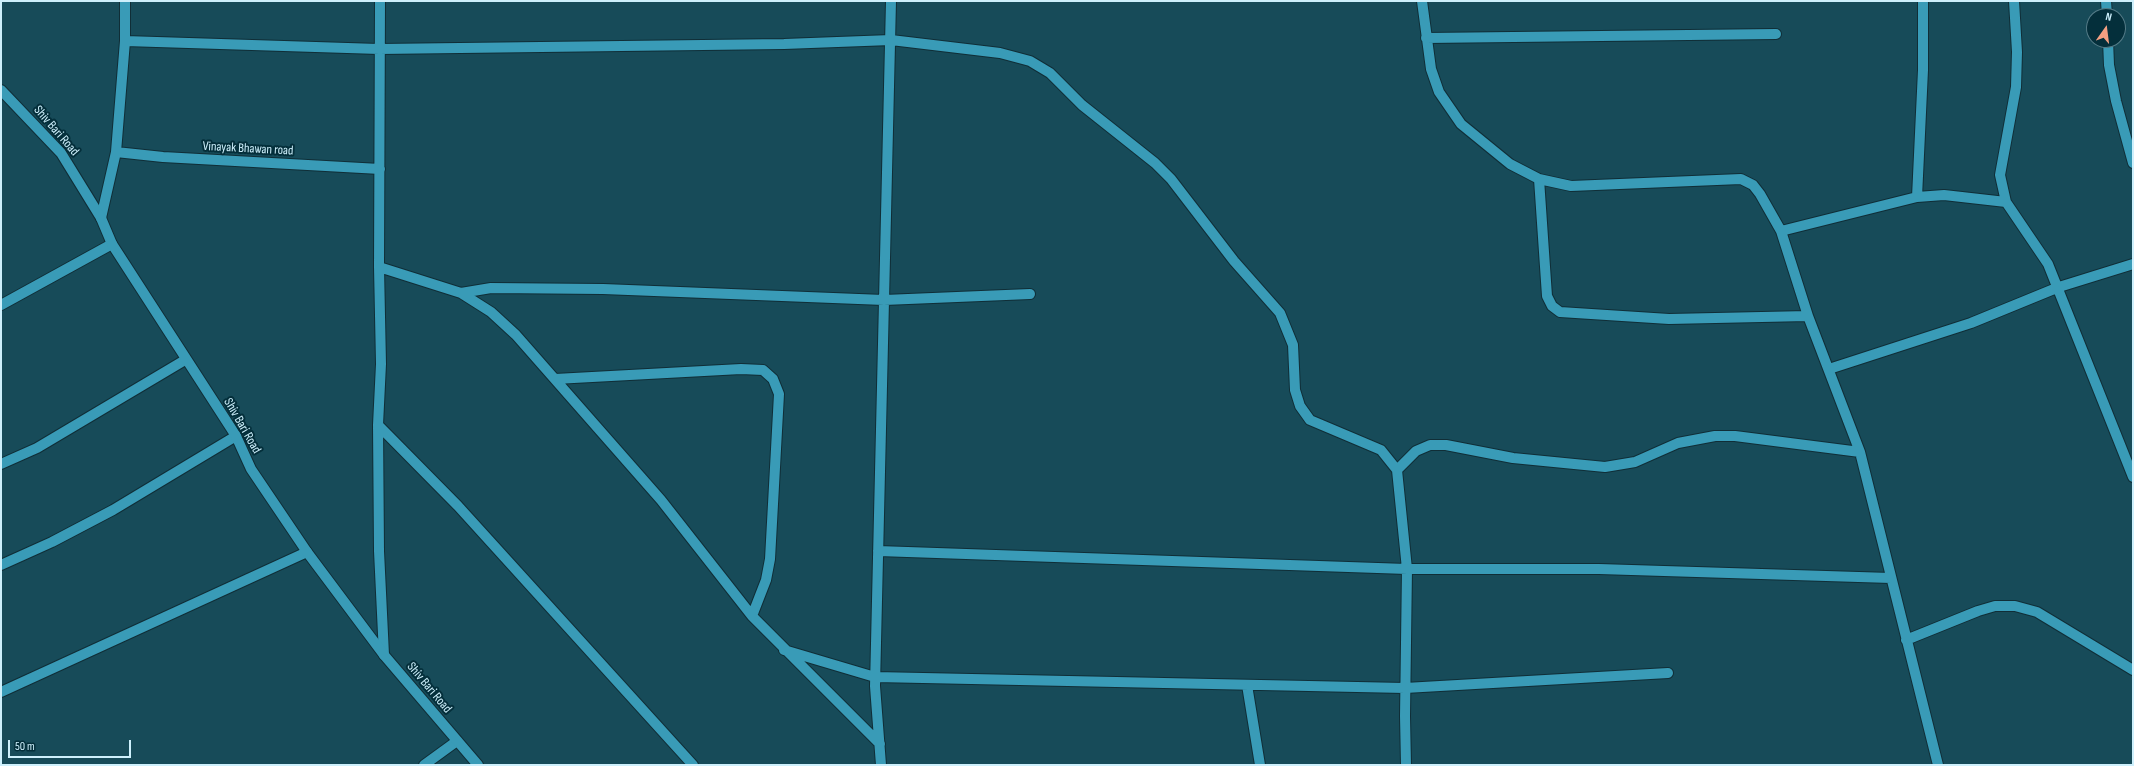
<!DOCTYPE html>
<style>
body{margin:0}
#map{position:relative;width:2134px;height:766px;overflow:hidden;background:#174b59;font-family:"Sofia Sans Condensed",sans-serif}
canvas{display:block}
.frame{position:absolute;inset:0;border:2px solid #cef0fc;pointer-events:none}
.north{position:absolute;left:2086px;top:8px;width:40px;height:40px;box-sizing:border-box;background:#042f3b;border:1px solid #557c88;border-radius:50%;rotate:14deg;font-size:11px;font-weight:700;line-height:16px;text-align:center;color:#cef0fc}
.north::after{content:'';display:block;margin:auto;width:14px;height:18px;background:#f3a082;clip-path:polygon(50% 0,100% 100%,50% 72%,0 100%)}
.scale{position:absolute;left:8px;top:740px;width:123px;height:18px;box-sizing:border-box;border:2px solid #cef0fc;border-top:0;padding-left:5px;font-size:12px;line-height:14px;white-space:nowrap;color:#cef0fc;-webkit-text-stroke:3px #042f3b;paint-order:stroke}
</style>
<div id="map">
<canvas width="2134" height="766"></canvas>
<div class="frame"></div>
<div class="north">N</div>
<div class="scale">50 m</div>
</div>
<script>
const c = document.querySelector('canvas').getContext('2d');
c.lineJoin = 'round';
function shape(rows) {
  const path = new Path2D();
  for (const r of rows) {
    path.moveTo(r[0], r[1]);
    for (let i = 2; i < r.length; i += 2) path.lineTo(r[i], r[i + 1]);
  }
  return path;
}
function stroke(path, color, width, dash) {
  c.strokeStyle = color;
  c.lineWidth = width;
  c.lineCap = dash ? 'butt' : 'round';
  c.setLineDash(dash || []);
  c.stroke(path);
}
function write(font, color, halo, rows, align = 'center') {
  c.font = font + ' "Sofia Sans Condensed",sans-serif';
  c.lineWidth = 4;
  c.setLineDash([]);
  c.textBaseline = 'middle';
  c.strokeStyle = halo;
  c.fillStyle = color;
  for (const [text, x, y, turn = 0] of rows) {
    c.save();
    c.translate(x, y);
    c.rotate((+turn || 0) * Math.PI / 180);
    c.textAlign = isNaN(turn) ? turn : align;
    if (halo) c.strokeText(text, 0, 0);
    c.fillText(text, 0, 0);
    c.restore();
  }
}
const street = shape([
 [380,1,379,267,381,364,378,425,379,551,384,655],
 [1422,1,1431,69,1439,92,1461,124,1510,164,1539,179,1571,186,1741,179,1753,185,1760,194,1781,231,1808,316,1860,452,1938,765],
 [2014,1,2017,52,2016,87,2000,175,2006,202,2048,264,2133,477],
 [2106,1,2107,16],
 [1426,38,1776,34],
 [2108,40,2109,65,2116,101,2133,163],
 [125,41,379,49,784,44,891,40,1000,53,1030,61,1050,73,1082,105,1155,163,1171,179,1234,261,1280,313,1293,345,1295,390,1300,406,1310,420,1381,450,1397,470,1407,569,1405,716,1406,765],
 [116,152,163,157,380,169],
 [1539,179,1547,296,1552,306,1560,312,1669,319,1808,316],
 [1917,197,1923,70,1923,1],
 [101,218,116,152,125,41,125,1],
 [1781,231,1917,197,1944,195,2006,202],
 [379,267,461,293,491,312,516,335,661,500,752,616,880,744],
 [461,293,491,288,603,289,884,300,1030,294],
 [1,305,112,244],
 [1829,369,1971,323,2059,287,2133,264],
 [555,379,741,369,763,370,773,379,779,394,770,559,766,580,752,616],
 [378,425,458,506,693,765],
 [1,464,37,448,185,360],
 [1397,470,1416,451,1430,445,1446,445,1513,458,1605,467,1635,462,1678,443,1715,436,1735,436,1860,452],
 [878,551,1407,569,1599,569,1891,578],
 [1,565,52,542,113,510,236,436],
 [1906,640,1978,611,1995,606,2015,606,2037,612,2133,670],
 [784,650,875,677,1405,688,1668,673],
 [1247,685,1260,765],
 [1,692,307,552],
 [424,765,457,741],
 [881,765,875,686,891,1]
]);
const secondary = shape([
 [1,90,61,153,101,218,112,244,236,436,251,469,307,552,384,655,478,765]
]);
const streetNames = [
 ["Shiv Bari Road",56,131,49],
 ["Vinayak Bhawan road",248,149,3],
 ["Shiv Bari Road",242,426,60],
 ["Shiv Bari Road",429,688,50]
];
stroke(street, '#102e37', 12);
stroke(secondary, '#102e37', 12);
stroke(street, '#399bb7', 10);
stroke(secondary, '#399bb7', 10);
write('13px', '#cef0fc', '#042f3b', streetNames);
</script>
